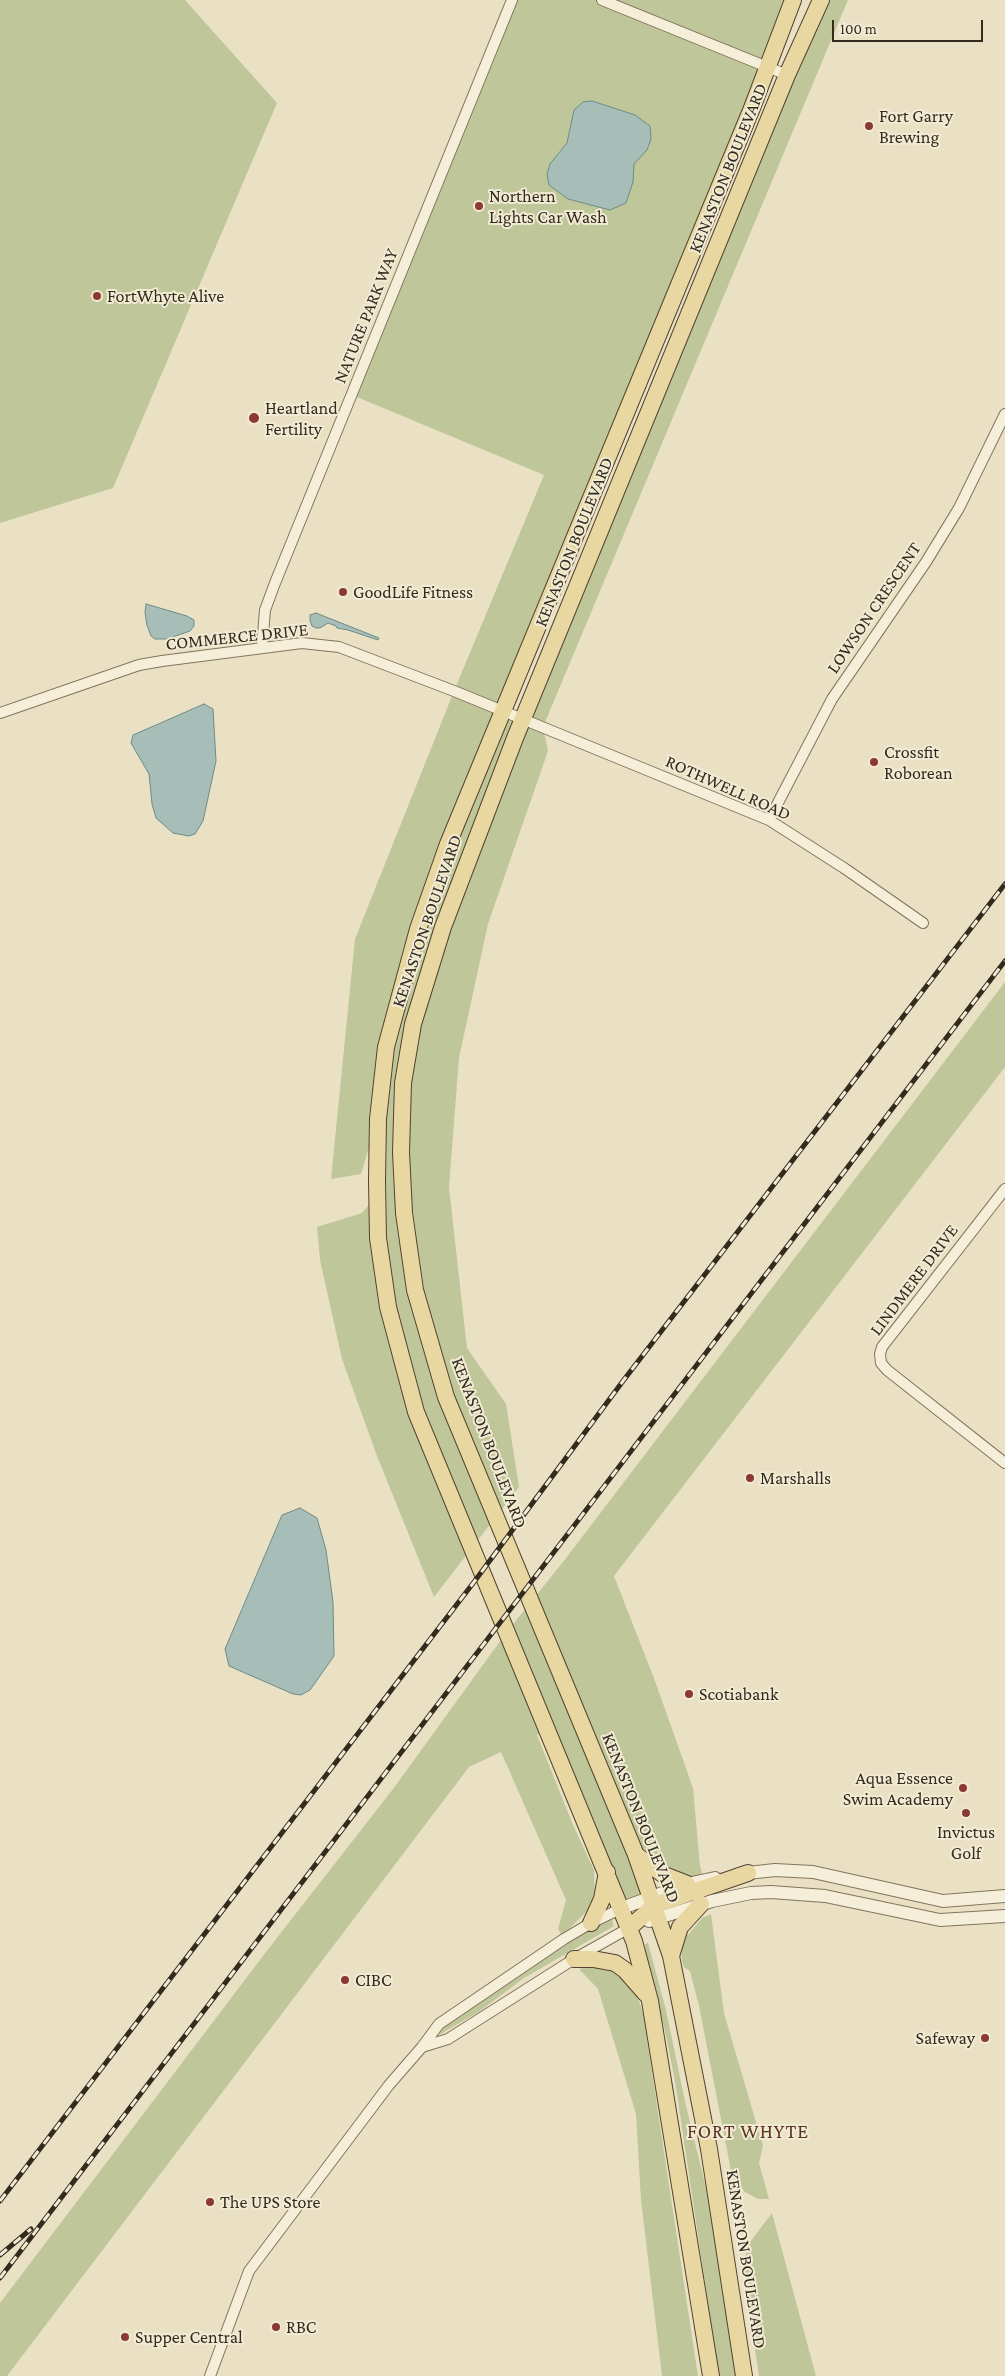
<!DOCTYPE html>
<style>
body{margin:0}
#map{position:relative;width:1005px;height:2376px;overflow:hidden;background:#eae1c5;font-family:"Crimson Pro",serif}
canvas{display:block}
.scale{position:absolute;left:832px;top:20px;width:151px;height:22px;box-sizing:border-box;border:2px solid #342b1f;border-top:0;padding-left:6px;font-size:15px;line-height:18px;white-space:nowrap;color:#342b1f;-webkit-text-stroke:4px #f2ebd4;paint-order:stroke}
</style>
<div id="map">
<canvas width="1005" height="2376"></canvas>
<div class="scale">100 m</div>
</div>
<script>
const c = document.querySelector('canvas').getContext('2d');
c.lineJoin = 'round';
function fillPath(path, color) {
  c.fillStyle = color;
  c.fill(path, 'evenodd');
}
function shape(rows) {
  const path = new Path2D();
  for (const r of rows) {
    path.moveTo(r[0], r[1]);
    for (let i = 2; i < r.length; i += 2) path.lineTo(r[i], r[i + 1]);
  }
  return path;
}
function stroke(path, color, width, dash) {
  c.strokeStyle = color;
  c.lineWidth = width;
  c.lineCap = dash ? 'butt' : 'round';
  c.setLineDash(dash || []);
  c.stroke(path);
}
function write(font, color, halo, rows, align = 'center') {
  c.font = font + ' "Crimson Pro",serif';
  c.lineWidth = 4;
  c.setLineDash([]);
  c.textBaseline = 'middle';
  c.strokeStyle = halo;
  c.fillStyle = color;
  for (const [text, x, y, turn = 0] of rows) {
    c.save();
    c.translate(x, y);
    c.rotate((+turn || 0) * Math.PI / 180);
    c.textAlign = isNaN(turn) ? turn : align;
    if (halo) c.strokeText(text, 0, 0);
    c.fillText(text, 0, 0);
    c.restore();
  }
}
const green = shape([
 [0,0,185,0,277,103,113,488,0,523],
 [512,0,790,0,504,711,522,719,824,0,848,0,543,727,548,751,488,924,459,1058,449,1187,467,1348,506,1404,519,1487,434,1597,377,1456,342,1359,320,1260,317,1227,362,1213,377,1195,377,1121,361,1174,331,1179,355,939,454,691,544,475,352,395],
 [1005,982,1005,1067,614,1576,655,1681,693,1788,700,1866,704,1880,687,1884,636,1856,652,1897,622,1908,547,1731,537,1735,573,1825,594,1870,595,1896,589,1909,570,1928,561,1934,558,1929,566,1900,501,1752,469,1767,7,2376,0,2376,0,2303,269,1948,393,1789,506,1633,563,1562],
 [711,1914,724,2013,763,2146,759,2163,769,2199,758,2199,745,2192,732,2176,699,2006,690,1971,684,1967,682,1961,681,1943,684,1933,688,1935,702,1918],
 [612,1920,614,1926,524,1978,480,2011,439,2035,443,2027,475,2001,594,1926],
 [648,1943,666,2010,686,2106,710,2204,737,2376,719,2376,675,2081,665,2031,646,1960,645,1944],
 [596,1965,614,1969,636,1992,643,2013,698,2376,662,2376,641,2200,636,2114,598,1989,579,1969],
 [772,2213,816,2376,759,2376,745,2283,744,2260,750,2242]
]);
const water = shape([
 [592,101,635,115,650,126,651,139,647,150,634,164,633,182,626,203,610,210,568,199,549,185,547,174,550,164,567,143,574,110,583,102,592,101],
 [146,604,187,616,194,620,194,626,190,631,167,639,155,639,151,636,147,625,145,613,146,604],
 [316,613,379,638,378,640,348,630,337,628,336,626,328,623,320,628,316,628,312,626,310,620,310,615,316,613],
 [204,704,213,709,216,761,203,821,195,834,189,836,173,833,156,818,152,804,149,774,131,743,133,735,204,704],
 [300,1508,317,1518,326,1550,333,1602,334,1656,310,1690,301,1695,293,1694,229,1666,225,1649,282,1515,300,1508]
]);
const minor = shape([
 [602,0,787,75],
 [262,647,265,610,275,583,512,0],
 [0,713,139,665,162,661,302,643,339,647,454,691,769,820,844,868,923,923],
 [769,820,832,699,926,562,959,508,1005,414],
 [1005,1189,882,1347,880,1354,881,1363,887,1370,1005,1463],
 [422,2047,448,2039,574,1959,629,1928],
 [210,2376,249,2271,389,2085,422,2047,439,2024,564,1939,591,1923,622,1908]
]);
const tertiary = shape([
 [739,1874,775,1870,813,1872,943,1901,1005,1896],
 [622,1908,687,1884,715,1878],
 [649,1921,712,1901,751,1893,771,1892,825,1896,940,1920,1005,1916]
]);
const primary = shape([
 [636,1855,664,1875,687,1884],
 [591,1923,602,1899,607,1872],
 [629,1928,655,1905,748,1873],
 [671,1956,680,1927,701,1904],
 [574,1959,593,1959,615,1963,625,1970,646,1994],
 [711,2376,650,2001,634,1941,416,1412,388,1307,378,1238,377,1181,378,1119,386,1047,418,929,448,844,752,108,793,0],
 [744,2376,709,2149,671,1956,636,1855,446,1397,415,1290,404,1213,401,1152,403,1083,413,1024,443,927,515,738,787,75,821,0]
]);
const rail = shape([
 [0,2201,474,1582,623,1381,1005,884],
 [0,2255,31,2229],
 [0,2278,1005,961]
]);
const markers = [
 [869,126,5,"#8c3833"],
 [479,206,5,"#8c3833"],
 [97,296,5,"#8c3833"],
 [254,418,6,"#8c3833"],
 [343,592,5,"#8c3833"],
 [874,762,5,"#8c3833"],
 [750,1478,5,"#8c3833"],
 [689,1694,5,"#8c3833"],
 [963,1788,5,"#8c3833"],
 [966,1813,5,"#8c3833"],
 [345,1980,5,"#8c3833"],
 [985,2038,5,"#8c3833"],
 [210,2202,5,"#8c3833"],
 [276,2327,5,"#8c3833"],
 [125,2337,5,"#8c3833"]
];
const poiNames = [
 ["Fort Garry",879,116],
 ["Brewing",879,137],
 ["Northern",489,196],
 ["Lights Car Wash",489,217],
 ["FortWhyte Alive",107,296],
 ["Heartland",265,408],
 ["Fertility",265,429],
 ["GoodLife Fitness",353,592],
 ["Crossfit",884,752],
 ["Roborean",884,773],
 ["Marshalls",760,1478],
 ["Scotiabank",699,1694],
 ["Aqua Essence",953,1778,"right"],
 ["Swim Academy",953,1799,"right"],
 ["Invictus",966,1832,"center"],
 ["Golf",966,1853,"center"],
 ["CIBC",355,1980],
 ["Safeway",975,2038,"right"],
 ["The UPS Store",220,2202],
 ["RBC",286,2327],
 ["Supper Central",135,2337]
];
const streetNames = [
 ["KENASTON BOULEVARD",728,168,-68],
 ["NATURE PARK WAY",366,316,-68],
 ["KENASTON BOULEVARD",574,542,-68],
 ["LOWSON CRESCENT",874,608,-56],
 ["COMMERCE DRIVE",237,637,-6],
 ["ROTHWELL ROAD",728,788,24],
 ["KENASTON BOULEVARD",427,921,-71],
 ["LINDMERE DRIVE",914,1280,-53],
 ["KENASTON BOULEVARD",489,1443,69],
 ["KENASTON BOULEVARD",641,1818,68],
 ["KENASTON BOULEVARD",746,2259,81]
];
const quarterNames = [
 ["FORT WHYTE",748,2132]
];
fillPath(green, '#bfc79a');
fillPath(water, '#a6bdb8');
stroke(water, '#6e8b85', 1);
stroke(minor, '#83745d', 12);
stroke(tertiary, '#83745d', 14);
stroke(primary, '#514231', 18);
stroke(minor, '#f5eed8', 10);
stroke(tertiary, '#f5eed8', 12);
stroke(primary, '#e9d7a1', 16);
stroke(rail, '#342b1f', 5);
stroke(rail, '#f2ebd4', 3, [9]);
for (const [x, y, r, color] of markers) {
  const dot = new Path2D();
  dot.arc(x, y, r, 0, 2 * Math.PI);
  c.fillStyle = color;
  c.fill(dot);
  stroke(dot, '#f2ebd4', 2);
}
write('18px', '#342b1f', '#f2ebd4', poiNames, 'left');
write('18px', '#342b1f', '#f2ebd4', streetNames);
c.letterSpacing = '1px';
write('20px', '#5d3323', '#f2ebd4', quarterNames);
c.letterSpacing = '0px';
</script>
